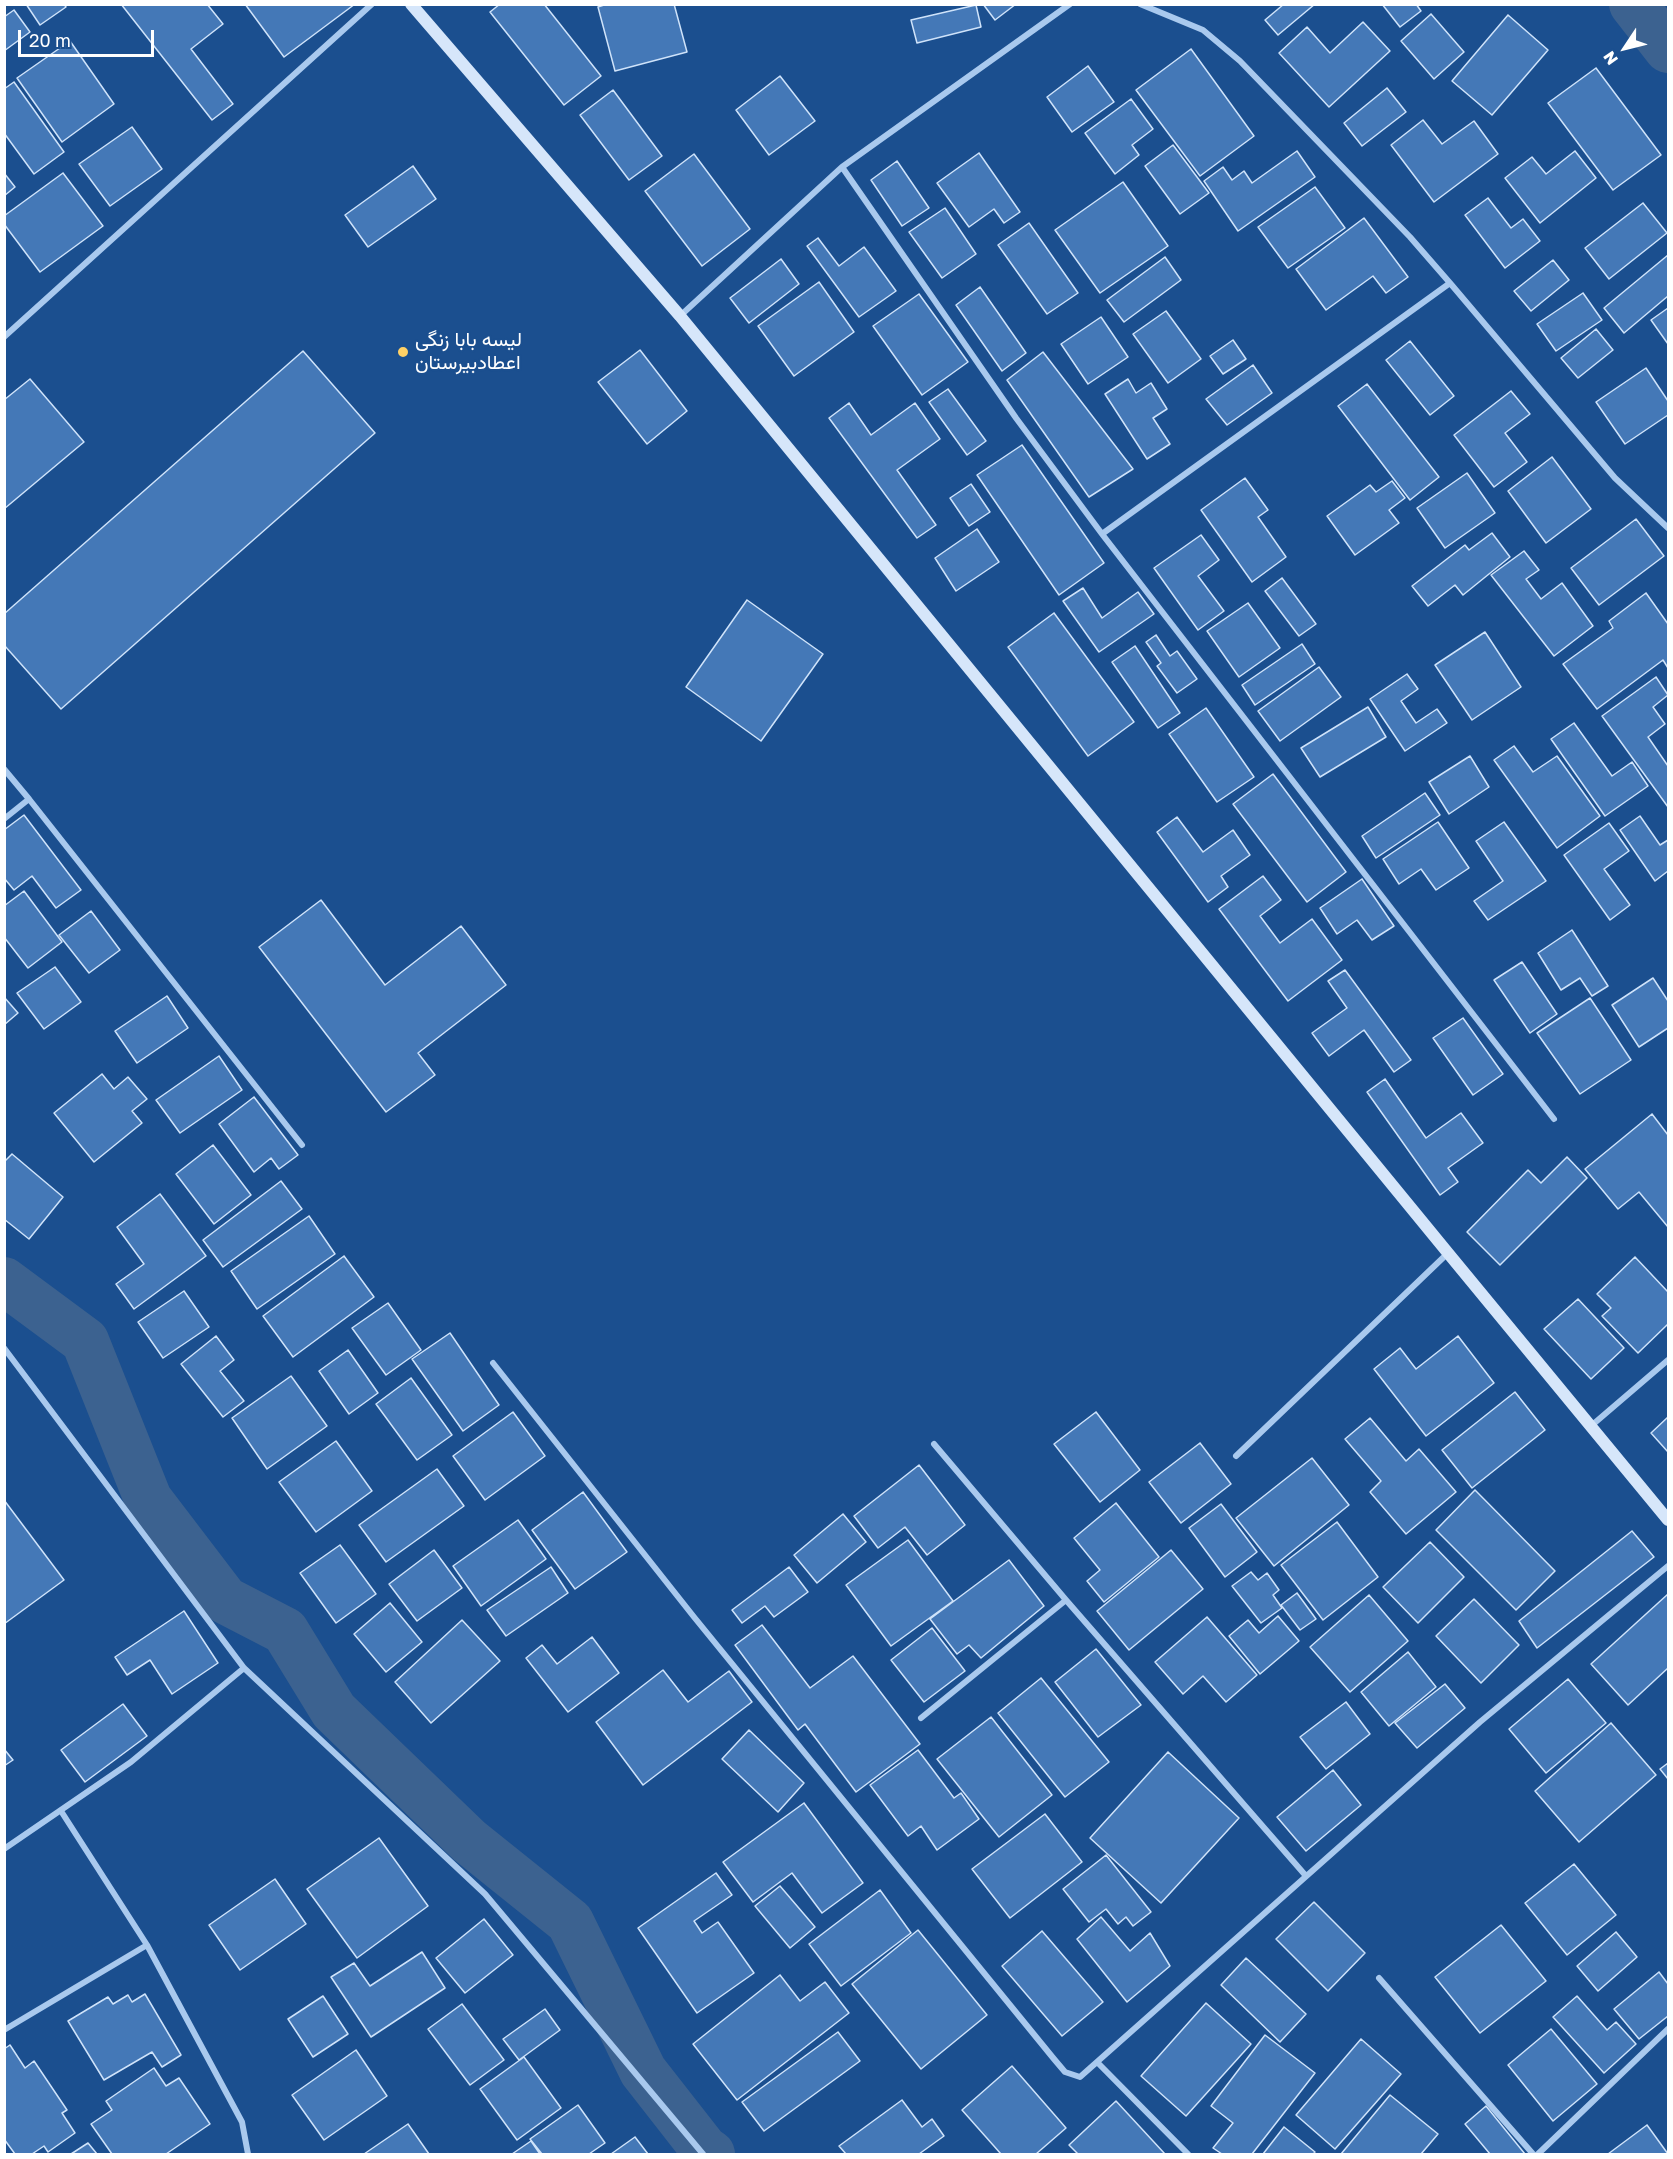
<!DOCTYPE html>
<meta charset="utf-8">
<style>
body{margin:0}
#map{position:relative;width:1673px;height:2159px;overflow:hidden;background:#1b4f8f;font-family:"Golos Text",sans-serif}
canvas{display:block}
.frame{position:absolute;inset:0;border:6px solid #fff;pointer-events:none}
.north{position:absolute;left:1595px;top:18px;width:60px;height:60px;-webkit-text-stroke:4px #1b4f8f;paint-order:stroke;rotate:235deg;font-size:16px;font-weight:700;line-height:24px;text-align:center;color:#fff}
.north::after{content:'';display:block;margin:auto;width:21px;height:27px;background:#fff;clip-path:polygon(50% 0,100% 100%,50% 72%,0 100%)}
.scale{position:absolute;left:18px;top:30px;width:136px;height:27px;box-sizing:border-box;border:3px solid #fff;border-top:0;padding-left:8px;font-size:18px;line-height:21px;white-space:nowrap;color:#fff;-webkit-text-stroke:4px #1b4f8f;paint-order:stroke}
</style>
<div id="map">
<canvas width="1673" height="2159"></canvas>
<div class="frame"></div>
<div class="north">N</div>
<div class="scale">20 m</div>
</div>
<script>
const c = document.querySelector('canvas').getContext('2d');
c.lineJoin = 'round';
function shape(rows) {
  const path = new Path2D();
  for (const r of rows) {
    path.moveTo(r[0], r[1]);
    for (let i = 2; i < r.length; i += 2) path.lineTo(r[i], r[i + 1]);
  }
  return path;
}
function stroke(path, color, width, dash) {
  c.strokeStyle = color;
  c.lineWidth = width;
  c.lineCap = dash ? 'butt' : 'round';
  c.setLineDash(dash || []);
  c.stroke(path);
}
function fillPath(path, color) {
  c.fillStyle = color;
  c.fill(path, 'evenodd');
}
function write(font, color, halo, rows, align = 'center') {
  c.font = font + ' "Golos Text",Vazirmatn,sans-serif';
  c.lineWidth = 4.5;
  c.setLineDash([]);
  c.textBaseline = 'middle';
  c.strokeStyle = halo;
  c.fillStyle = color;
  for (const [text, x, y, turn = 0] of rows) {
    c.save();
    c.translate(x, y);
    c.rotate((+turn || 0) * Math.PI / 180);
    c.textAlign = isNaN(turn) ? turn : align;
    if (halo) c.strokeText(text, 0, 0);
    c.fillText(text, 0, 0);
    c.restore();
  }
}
const canal = shape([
 [1633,4,1668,49],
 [4,1281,85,1341,148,1499,225,1600,285,1631,334,1711,469,1841,570,1922,643,2071,704,2149,711,2154]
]);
const building = shape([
 [26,4,64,4,66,7,40,25,26,4],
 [121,4,207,4,223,24,191,49,233,104,212,120,121,4],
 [245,4,355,4,284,57,245,4],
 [500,4,544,4,601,76,564,105,490,12,500,4],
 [607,4,674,4,687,52,615,71,598,7,607,4],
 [983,4,1016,4,995,20,983,4],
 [1284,4,1315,4,1278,35,1265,20,1284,4],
 [1382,4,1416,4,1421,11,1400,27,1382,4],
 [976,5,981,27,917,43,911,20,976,5],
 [14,10,30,32,4,51,4,17,14,10],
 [1431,14,1464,52,1434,79,1401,41,1431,14],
 [1508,15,1548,50,1492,115,1452,81,1508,15],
 [1363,22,1390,51,1329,107,1279,53,1307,27,1330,53,1363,22],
 [70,41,114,104,62,142,17,78,70,41],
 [1191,49,1254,136,1200,176,1136,90,1191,49],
 [1088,66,1114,102,1072,132,1047,97,1088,66],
 [1596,68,1661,155,1613,190,1548,103,1596,68],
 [780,76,815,121,769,155,736,110,780,76],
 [14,82,64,152,34,174,4,133,4,89,14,82],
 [1387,88,1406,112,1362,146,1344,123,1387,88],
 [613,90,662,156,629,180,580,115,613,90],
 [1131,99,1153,129,1132,145,1139,155,1115,174,1085,133,1131,99],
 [1423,120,1442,144,1474,121,1498,154,1434,202,1391,145,1423,120],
 [132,127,162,169,110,206,79,164,132,127],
 [1173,145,1209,193,1180,214,1145,166,1173,145],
 [1297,151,1315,177,1238,231,1204,181,1223,167,1232,180,1244,171,1252,183,1297,151],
 [1575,151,1596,178,1540,223,1505,178,1532,157,1546,174,1575,151],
 [979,153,1020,212,1004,223,994,209,969,227,937,183,979,153],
 [694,154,750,229,702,266,645,191,694,154],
 [897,161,929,208,902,226,871,180,897,161],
 [413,166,436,199,368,247,345,215,413,166],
 [4,173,15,187,4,196,4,173],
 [63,173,103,226,40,272,4,224,4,216,63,173],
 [1123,182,1168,246,1100,293,1055,230,1123,182],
 [1315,187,1345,228,1288,268,1258,227,1315,187],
 [1488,198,1511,228,1523,219,1540,241,1505,268,1465,215,1488,198],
 [1643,203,1667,233,1609,279,1585,248,1643,203],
 [945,208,976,254,942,278,909,232,945,208],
 [1364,218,1408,277,1386,293,1373,276,1326,310,1296,269,1364,218],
 [1029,223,1078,293,1047,314,998,245,1029,223],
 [818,238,839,266,864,247,896,291,859,317,807,246,818,238],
 [1668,255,1668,296,1624,333,1604,308,1668,255],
 [1165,257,1181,280,1124,322,1107,300,1165,257],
 [781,259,799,284,749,323,730,298,781,259],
 [1553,260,1569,280,1531,311,1514,291,1553,260],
 [819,282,854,332,794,376,758,326,819,282],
 [980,287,1026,353,1002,371,956,305,980,287],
 [1583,293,1602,320,1556,351,1537,324,1583,293],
 [919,294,968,362,922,395,873,326,919,294],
 [1668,308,1668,344,1651,320,1668,308],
 [1166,311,1201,359,1168,383,1133,334,1166,311],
 [1101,317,1128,357,1088,384,1061,344,1101,317],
 [1596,329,1613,350,1578,378,1561,358,1596,329],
 [1233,340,1246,359,1223,374,1210,356,1233,340],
 [1410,341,1454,396,1430,415,1386,360,1410,341],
 [640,350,687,411,647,444,598,382,640,350],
 [303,351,375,433,61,709,4,645,4,614,303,351],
 [1043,352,1133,469,1089,497,1007,380,1043,352],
 [1253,365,1272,393,1227,425,1206,399,1253,365],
 [1646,368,1668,401,1668,415,1625,444,1596,402,1646,368],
 [30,379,84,442,4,509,4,400,30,379],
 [1128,379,1136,393,1151,383,1167,409,1153,418,1170,444,1147,459,1105,394,1128,379],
 [1367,384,1439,477,1410,500,1338,406,1367,384],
 [948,389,986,441,967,455,929,402,948,389],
 [1511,391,1530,414,1505,433,1527,462,1494,487,1454,435,1511,391],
 [849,403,871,435,915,403,940,439,897,470,936,525,917,538,829,418,849,403],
 [1022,445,1104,563,1059,595,977,475,1022,445],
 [1552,457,1591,509,1546,543,1508,491,1552,457],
 [1467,473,1495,513,1445,548,1417,508,1467,473],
 [1245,478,1268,510,1258,517,1286,557,1252,582,1201,510,1245,478],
 [1392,481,1405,498,1389,510,1399,523,1355,555,1327,516,1370,485,1376,492,1392,481],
 [971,484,990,512,969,526,950,498,971,484],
 [1636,519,1664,556,1599,605,1571,568,1636,519],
 [977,529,999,562,956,591,935,558,977,529],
 [1492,533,1510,557,1463,595,1455,585,1428,606,1412,586,1465,545,1469,550,1492,533],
 [1201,535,1219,560,1198,576,1224,611,1198,630,1154,568,1201,535],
 [1524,551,1539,570,1526,579,1541,599,1562,583,1593,626,1554,656,1491,575,1524,551],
 [1282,578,1316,624,1299,636,1265,591,1282,578],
 [1083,588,1102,618,1138,592,1154,614,1099,652,1063,601,1083,588],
 [1646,593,1668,624,1668,668,1663,660,1597,709,1563,664,1613,628,1609,621,1646,593],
 [747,600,823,654,761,741,686,687,747,600],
 [1248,603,1280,648,1239,677,1207,631,1248,603],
 [1054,613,1134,722,1088,756,1008,647,1054,613],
 [1485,632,1521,687,1472,720,1435,665,1485,632],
 [1156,635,1170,656,1177,651,1197,679,1177,693,1157,666,1161,663,1146,642,1156,635],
 [1302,644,1315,664,1255,705,1242,685,1302,644],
 [1135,646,1180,713,1158,728,1112,662,1135,646],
 [1319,667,1341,697,1280,741,1258,711,1319,667],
 [1407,674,1418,689,1401,701,1416,723,1437,709,1447,723,1405,751,1370,699,1407,674],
 [1656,677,1668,695,1653,707,1665,724,1648,737,1668,766,1668,807,1602,716,1656,677],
 [1368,707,1386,737,1320,777,1301,748,1368,707],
 [1206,708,1254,777,1217,802,1169,734,1206,708],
 [1574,723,1612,776,1632,762,1648,786,1605,816,1551,739,1574,723],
 [1514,746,1533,772,1557,756,1600,816,1557,848,1494,760,1514,746],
 [1470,756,1489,787,1449,814,1429,782,1470,756],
 [1273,774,1346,872,1307,902,1233,804,1273,774],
 [1425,793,1440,815,1376,858,1362,836,1425,793],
 [24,815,81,890,56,908,32,876,14,890,4,878,4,830,24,815],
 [1640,816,1660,845,1668,840,1668,871,1655,881,1620,830,1640,816],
 [1177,817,1203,852,1233,830,1250,855,1221,876,1228,887,1208,902,1157,832,1177,817],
 [1438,822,1469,868,1436,890,1421,869,1399,884,1383,859,1438,822],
 [1504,822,1546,881,1488,920,1474,901,1503,881,1476,841,1504,822],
 [1609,823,1629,851,1604,869,1630,905,1610,920,1564,855,1609,823],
 [1263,876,1281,900,1260,916,1280,943,1312,919,1342,960,1288,1001,1219,909,1263,876],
 [1362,879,1394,926,1372,940,1357,920,1337,934,1320,908,1362,879],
 [24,891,62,942,28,968,4,937,4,906,24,891],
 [321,900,385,985,461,926,506,985,418,1053,435,1075,386,1112,259,947,321,900],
 [91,911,120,950,89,973,59,935,91,911],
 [1572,930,1608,986,1592,996,1580,978,1561,990,1538,953,1572,930],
 [1522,962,1557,1014,1530,1033,1494,980,1522,962],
 [55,967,81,1002,44,1029,17,993,55,967],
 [1345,970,1411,1060,1394,1072,1364,1030,1329,1056,1312,1033,1347,1008,1328,981,1345,970],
 [1653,978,1668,1001,1668,1028,1639,1047,1612,1005,1653,978],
 [167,996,188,1028,137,1063,115,1031,167,996],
 [4,997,18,1013,4,1025,4,997],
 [1590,998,1631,1060,1580,1094,1537,1033,1590,998],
 [1463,1018,1503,1074,1473,1095,1433,1038,1463,1018],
 [219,1056,242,1090,180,1133,156,1100,219,1056],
 [102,1074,114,1089,128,1077,147,1099,132,1111,142,1123,94,1162,54,1113,102,1074],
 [1385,1079,1426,1138,1461,1113,1483,1143,1448,1168,1458,1182,1440,1195,1367,1092,1385,1079],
 [254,1097,298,1155,279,1169,271,1158,254,1172,219,1124,254,1097],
 [1652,1114,1668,1135,1668,1227,1639,1192,1618,1209,1585,1169,1652,1114],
 [213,1145,251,1195,214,1224,176,1174,213,1145],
 [12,1154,63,1197,29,1239,4,1219,4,1162,12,1154],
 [1567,1157,1587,1178,1500,1265,1467,1232,1528,1170,1541,1183,1567,1157],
 [281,1181,302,1209,223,1267,203,1240,281,1181],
 [160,1194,206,1256,134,1309,116,1284,144,1264,117,1227,160,1194],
 [309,1216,335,1254,257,1309,231,1271,309,1216],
 [344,1256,374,1297,293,1357,263,1316,344,1256],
 [1635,1257,1668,1292,1668,1324,1638,1353,1602,1316,1611,1308,1597,1294,1635,1257],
 [184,1291,209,1327,163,1358,138,1322,184,1291],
 [1578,1299,1624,1348,1591,1379,1544,1329,1578,1299],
 [388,1303,421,1350,386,1375,352,1328,388,1303],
 [450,1333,499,1405,463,1431,412,1359,450,1333],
 [216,1336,234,1360,220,1371,244,1401,223,1417,181,1364,216,1336],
 [1458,1336,1494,1383,1426,1436,1374,1369,1400,1348,1416,1369,1458,1336],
 [348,1350,378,1393,349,1414,319,1371,348,1350],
 [291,1376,327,1426,267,1469,232,1418,291,1376],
 [411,1378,452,1435,417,1460,376,1404,411,1378],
 [1515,1392,1545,1430,1472,1488,1442,1450,1515,1392],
 [513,1412,545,1456,485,1500,453,1456,513,1412],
 [1096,1412,1140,1470,1100,1502,1054,1444,1096,1412],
 [1668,1417,1668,1452,1651,1433,1668,1417],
 [1370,1418,1406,1461,1419,1449,1456,1492,1406,1534,1370,1492,1381,1481,1345,1439,1370,1418],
 [336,1441,372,1491,316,1532,279,1482,336,1441],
 [1200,1443,1231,1484,1181,1523,1149,1482,1200,1443],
 [1312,1458,1349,1505,1274,1566,1236,1518,1312,1458],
 [919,1465,965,1525,927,1555,905,1527,878,1548,854,1516,919,1465],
 [437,1469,464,1506,386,1562,359,1525,437,1469],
 [1475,1490,1555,1571,1516,1610,1436,1530,1475,1490],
 [583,1492,627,1552,575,1589,532,1530,583,1492],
 [4,1500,64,1580,4,1624,4,1500],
 [1116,1503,1159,1557,1104,1602,1087,1581,1100,1570,1074,1538,1116,1503],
 [1221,1504,1257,1552,1225,1577,1189,1528,1221,1504],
 [843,1514,866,1542,817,1583,794,1555,843,1514],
 [518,1520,546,1559,481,1606,453,1566,518,1520],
 [1337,1522,1378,1577,1323,1620,1281,1565,1337,1522],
 [1632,1531,1654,1557,1537,1648,1519,1621,1632,1531],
 [908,1540,953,1601,891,1646,846,1585,908,1540],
 [1430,1542,1464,1577,1418,1623,1383,1587,1430,1542],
 [340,1545,376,1594,336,1623,300,1573,340,1545],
 [434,1550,462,1588,417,1621,389,1584,434,1550],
 [1171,1550,1203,1589,1129,1650,1097,1611,1171,1550],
 [1009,1560,1044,1606,981,1658,969,1645,957,1654,930,1619,1009,1560],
 [551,1567,568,1593,506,1636,487,1610,551,1567],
 [789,1567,808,1592,774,1617,765,1606,742,1623,732,1610,789,1567],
 [1251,1572,1258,1580,1267,1573,1279,1590,1273,1595,1282,1608,1261,1623,1232,1586,1251,1572],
 [1297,1593,1316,1619,1300,1630,1281,1605,1297,1593],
 [1668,1594,1668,1668,1628,1705,1591,1664,1668,1594],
 [1369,1595,1408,1641,1350,1692,1310,1647,1369,1595],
 [1474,1599,1519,1645,1481,1683,1436,1636,1474,1599],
 [390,1603,422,1642,386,1672,354,1634,390,1603],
 [184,1611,218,1663,172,1694,150,1660,127,1675,115,1657,184,1611],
 [1278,1616,1299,1641,1260,1674,1229,1636,1248,1620,1259,1633,1278,1616],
 [1207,1617,1257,1675,1226,1702,1203,1676,1183,1694,1155,1662,1207,1617],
 [462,1620,500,1661,431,1723,395,1682,462,1620],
 [762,1625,810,1688,853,1656,920,1744,856,1792,805,1724,798,1730,735,1645,762,1625],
 [932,1628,965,1671,924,1702,891,1660,932,1628],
 [592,1637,619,1673,568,1712,526,1658,542,1645,557,1664,592,1637],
 [1096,1649,1141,1705,1098,1737,1055,1682,1096,1649],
 [1408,1652,1436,1687,1389,1726,1361,1692,1408,1652],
 [663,1670,688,1702,729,1671,752,1702,643,1785,596,1722,663,1670],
 [1041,1678,1109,1762,1065,1797,998,1713,1041,1678],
 [1568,1679,1606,1723,1546,1773,1509,1729,1568,1679],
 [1445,1684,1465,1708,1417,1748,1395,1723,1445,1684],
 [1346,1702,1370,1734,1326,1769,1300,1737,1346,1702],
 [123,1704,147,1736,85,1782,61,1750,123,1704],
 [991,1717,1052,1795,999,1837,937,1759,991,1717],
 [1611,1723,1656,1775,1579,1842,1535,1791,1611,1723],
 [749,1730,804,1783,778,1812,722,1759,749,1730],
 [4,1749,13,1760,4,1766,4,1749],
 [918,1750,954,1798,961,1793,979,1819,937,1850,921,1826,908,1836,870,1785,918,1750],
 [1168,1752,1239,1818,1161,1903,1090,1838,1168,1752],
 [1668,1763,1668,1779,1660,1769,1668,1763],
 [1333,1770,1361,1805,1306,1851,1277,1817,1333,1770],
 [804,1803,863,1883,822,1913,792,1873,753,1902,723,1862,804,1803],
 [1045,1814,1082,1862,1010,1918,972,1869,1045,1814],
 [379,1838,428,1906,357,1958,307,1889,379,1838],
 [1106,1855,1151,1912,1133,1926,1126,1917,1118,1924,1106,1909,1089,1922,1063,1889,1106,1855],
 [1574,1864,1616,1915,1567,1955,1525,1903,1574,1864],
 [716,1873,732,1895,694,1921,702,1933,718,1922,754,1973,697,2013,638,1928,716,1873],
 [275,1879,306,1924,240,1970,209,1925,275,1879],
 [780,1886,815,1927,790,1948,755,1906,780,1886],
 [880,1890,911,1933,841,1986,809,1944,880,1890],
 [1314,1902,1365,1953,1328,1991,1276,1939,1314,1902],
 [1101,1917,1130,1951,1150,1933,1170,1966,1127,2002,1077,1939,1101,1917],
 [484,1919,513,1955,465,1993,436,1958,484,1919],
 [1501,1925,1546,1981,1480,2033,1435,1977,1501,1925],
 [918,1930,987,2015,921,2069,852,1984,918,1930],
 [1042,1931,1103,2002,1062,2036,1002,1966,1042,1931],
 [1616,1932,1637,1957,1598,1991,1577,1966,1616,1932],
 [422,1952,445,1988,371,2037,331,1977,354,1963,370,1986,422,1952],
 [1246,1958,1306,2014,1280,2042,1221,1985,1246,1958],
 [1659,1972,1668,1984,1668,2016,1639,2039,1614,2009,1659,1972],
 [780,1975,800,2001,825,1982,849,2013,737,2100,693,2044,780,1975],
 [145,1994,181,2055,162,2067,152,2052,104,2080,68,2021,108,1997,113,2004,128,1995,132,2002,145,1994],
 [323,1996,348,2034,313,2057,288,2019,323,1996],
 [1577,1996,1607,2030,1616,2022,1636,2044,1604,2073,1553,2017,1577,1996],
 [1206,2003,1251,2044,1186,2116,1141,2076,1206,2003],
 [462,2004,504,2060,470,2085,428,2029,462,2004],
 [545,2009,560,2030,519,2060,503,2039,545,2009],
 [1551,2029,1597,2084,1553,2121,1508,2065,1551,2029],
 [838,2032,860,2061,764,2131,742,2102,838,2032],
 [1265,2035,1315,2073,1252,2154,1222,2154,1213,2148,1233,2123,1211,2106,1265,2035],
 [1361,2039,1401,2074,1335,2149,1296,2115,1361,2039],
 [10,2045,25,2068,34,2061,67,2110,62,2113,75,2133,48,2152,44,2146,32,2154,15,2154,4,2139,4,2049,10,2045],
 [356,2050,387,2096,324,2140,292,2095,356,2050],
 [524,2057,561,2108,517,2140,480,2089,524,2057],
 [1012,2066,1066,2128,1036,2154,1001,2154,962,2110,1012,2066],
 [154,2068,166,2086,179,2078,210,2124,166,2154,112,2154,91,2124,112,2110,106,2101,154,2068],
 [1390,2095,1438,2134,1421,2154,1341,2154,1390,2095],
 [902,2100,922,2127,932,2119,944,2136,919,2154,846,2154,839,2146,902,2100],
 [1116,2101,1165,2154,1078,2154,1069,2145,1116,2101],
 [578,2105,605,2143,589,2154,542,2154,530,2139,578,2105],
 [1486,2106,1525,2154,1490,2154,1465,2124,1486,2106],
 [408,2124,429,2154,364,2154,408,2124],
 [1647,2125,1668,2154,1608,2154,1647,2125],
 [1284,2127,1315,2152,1313,2154,1263,2154,1284,2127],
 [635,2137,648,2154,611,2154,635,2137],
 [531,2141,540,2154,512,2154,531,2141],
 [88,2143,97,2154,71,2154,88,2143]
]);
const minor = shape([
 [842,167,1016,418,1102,534,1554,1119],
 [1450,283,1615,478,1668,528],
 [680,316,842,167,1070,4],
 [4,337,372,4],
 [1102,534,1450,283,1410,237,1240,61,1203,30,1140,4],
 [4,769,29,799,4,819],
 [29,799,302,1145],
 [4,1348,244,1668,485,1894,703,2154],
 [493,1363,694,1617,1054,2059,1065,2072,1080,2077,1480,1722,1668,1566],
 [1591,1426,1668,1360],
 [934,1444,1066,1600,1306,1876],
 [1236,1456,1448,1253],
 [921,1718,1066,1600],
 [61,1811,147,1945,242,2122,248,2154],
 [4,1849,131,1762,244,1668],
 [1379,1978,1533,2154],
 [4,2030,147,1945],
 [1097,2062,1188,2154],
 [1538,2154,1668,2029]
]);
const secondary = shape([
 [411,4,680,316,1448,1253,1668,1520]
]);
const markers = [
 [403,352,6,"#ffd166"]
];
const poiNames = [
 ["لیسه بابا زنگی",415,340],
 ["اعطادبیرستان",415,363]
];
stroke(canal, '#3c6290', 48);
fillPath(building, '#4478b7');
stroke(building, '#cfe3fa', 1.5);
stroke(minor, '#a9c9ee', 6);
stroke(secondary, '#d6e6fa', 12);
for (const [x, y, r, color] of markers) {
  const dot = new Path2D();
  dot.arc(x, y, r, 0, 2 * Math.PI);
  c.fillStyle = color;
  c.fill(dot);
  stroke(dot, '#1b4f8f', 2);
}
write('20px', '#fff', '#1b4f8f', poiNames, 'left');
</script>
